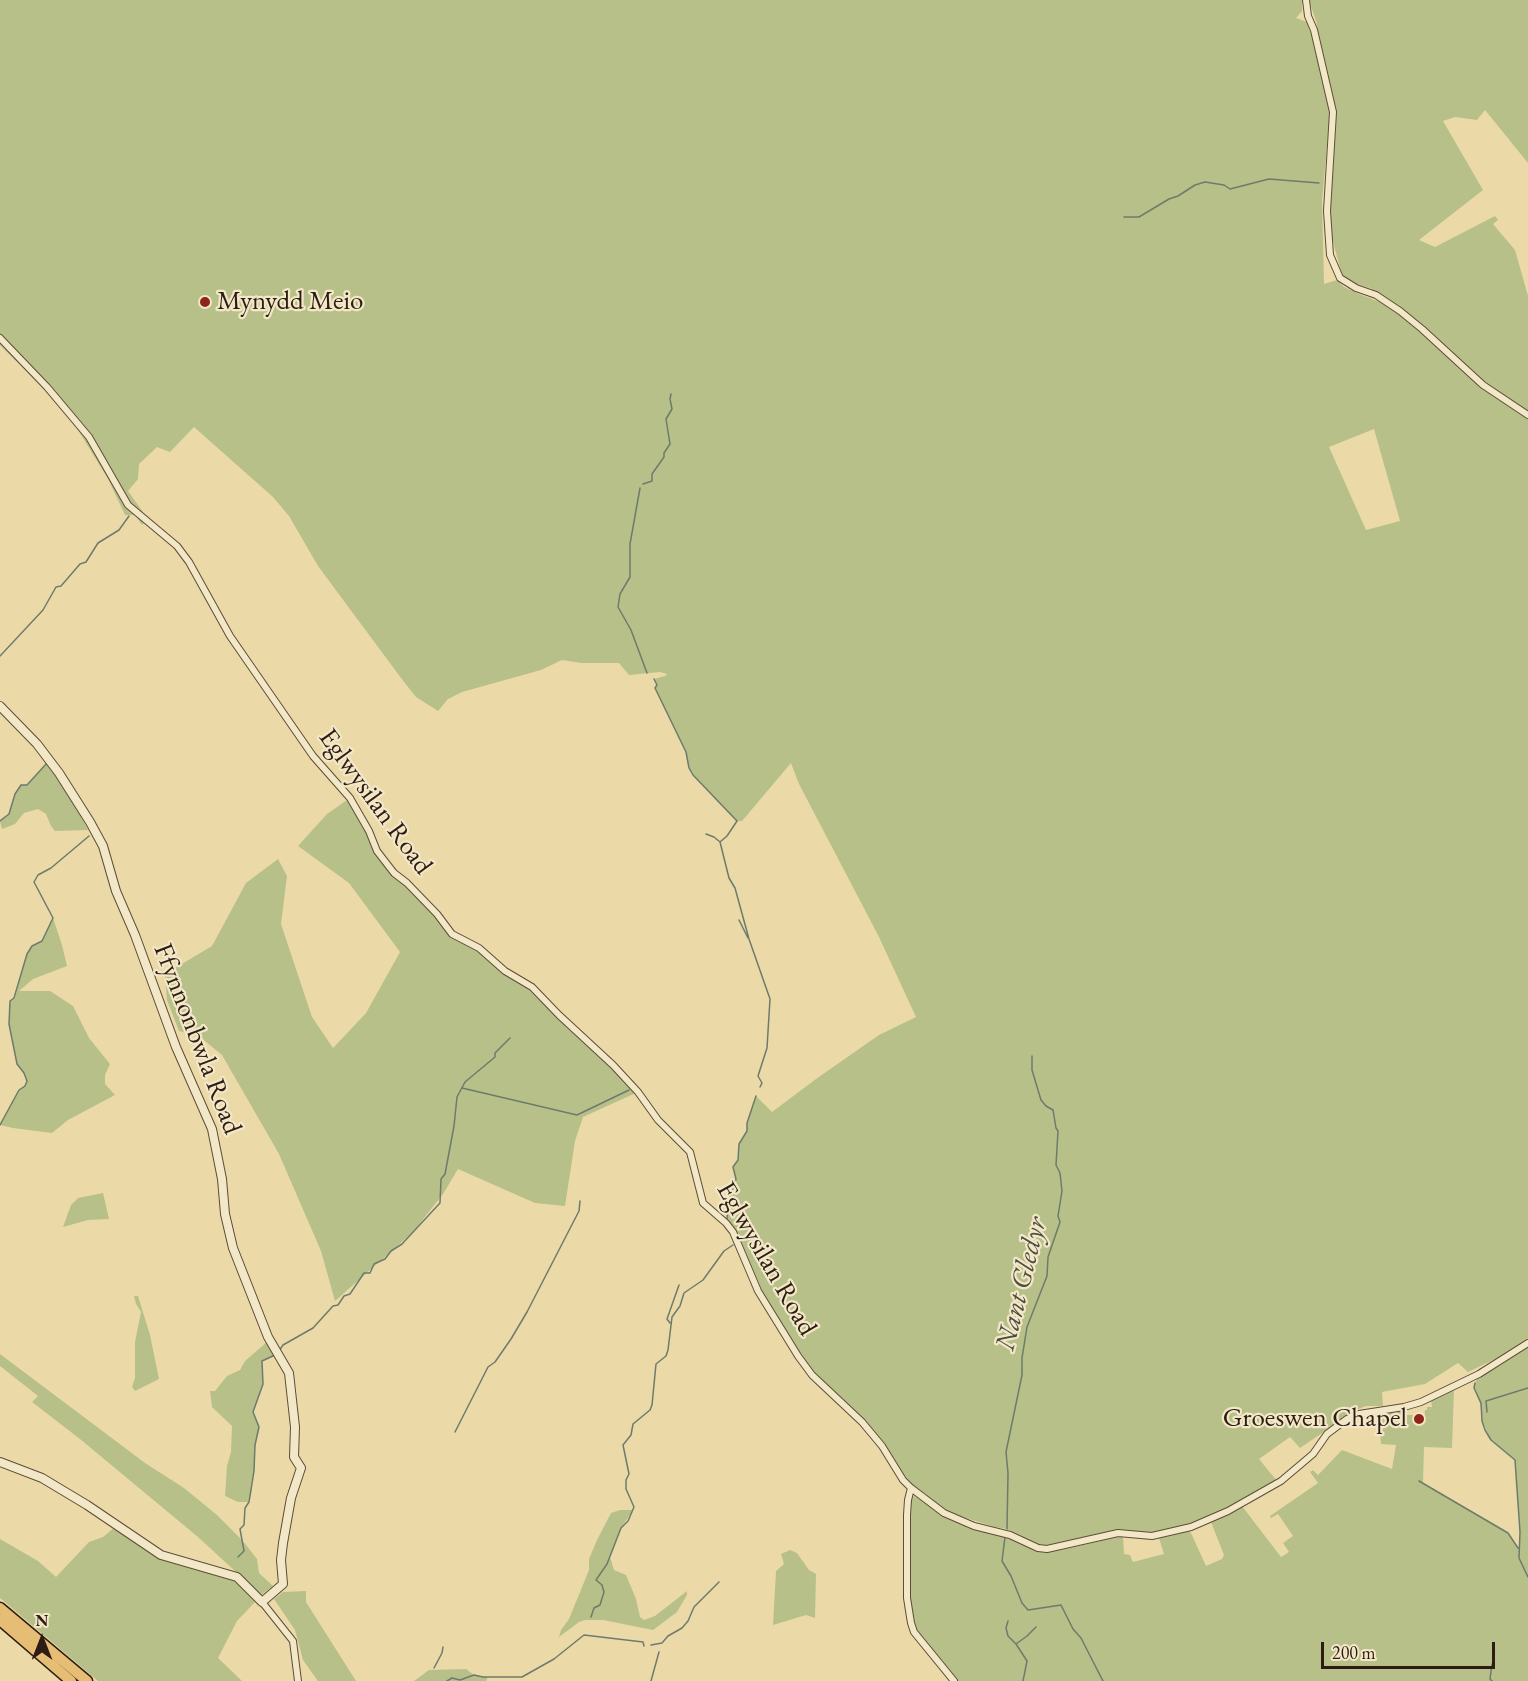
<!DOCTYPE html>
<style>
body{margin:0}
#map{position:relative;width:1528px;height:1681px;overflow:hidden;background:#ebdaa8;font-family:"EB Garamond",serif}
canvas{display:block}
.north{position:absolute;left:12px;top:1609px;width:60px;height:60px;-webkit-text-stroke:4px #f2e7c6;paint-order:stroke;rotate:0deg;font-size:16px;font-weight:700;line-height:24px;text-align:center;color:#2e1c14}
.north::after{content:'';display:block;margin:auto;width:21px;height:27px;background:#2e1c14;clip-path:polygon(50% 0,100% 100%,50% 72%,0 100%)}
.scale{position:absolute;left:1321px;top:1642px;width:174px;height:27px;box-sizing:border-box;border:3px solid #2e1c14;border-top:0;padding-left:8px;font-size:18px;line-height:21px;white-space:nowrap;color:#2e1c14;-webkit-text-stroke:4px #f2e7c6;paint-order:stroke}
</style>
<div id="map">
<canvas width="1528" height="1681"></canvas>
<div class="north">N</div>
<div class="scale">200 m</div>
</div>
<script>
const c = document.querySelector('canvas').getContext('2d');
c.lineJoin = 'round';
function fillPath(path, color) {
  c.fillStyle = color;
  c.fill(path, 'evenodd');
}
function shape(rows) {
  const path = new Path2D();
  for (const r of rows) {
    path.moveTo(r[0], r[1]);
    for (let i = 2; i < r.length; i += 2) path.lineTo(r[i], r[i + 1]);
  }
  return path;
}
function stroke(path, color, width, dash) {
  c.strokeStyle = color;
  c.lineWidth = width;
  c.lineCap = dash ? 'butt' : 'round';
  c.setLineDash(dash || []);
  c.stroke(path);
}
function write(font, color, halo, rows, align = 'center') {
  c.font = font + ' "EB Garamond",serif';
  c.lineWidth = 4.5;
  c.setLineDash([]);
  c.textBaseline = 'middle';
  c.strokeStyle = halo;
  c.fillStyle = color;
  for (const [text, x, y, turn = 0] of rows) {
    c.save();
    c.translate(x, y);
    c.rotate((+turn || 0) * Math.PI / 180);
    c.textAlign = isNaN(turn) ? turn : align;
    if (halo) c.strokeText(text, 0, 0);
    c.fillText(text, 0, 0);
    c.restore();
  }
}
const green = shape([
 [0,0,1302,0,1302,11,1296,18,1307,22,1317,52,1330,112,1322,201,1324,284,1337,280,1344,287,1359,294,1385,304,1405,318,1482,387,1528,418,1528,1338,1495,1359,1468,1372,1458,1363,1425,1384,1382,1392,1383,1406,1366,1406,1356,1410,1300,1448,1290,1437,1259,1459,1277,1481,1209,1517,1165,1532,1144,1533,1116,1530,1057,1545,1046,1546,1036,1544,1007,1529,995,1527,947,1512,928,1499,926,1494,913,1487,870,1428,822,1382,803,1359,767,1302,741,1241,727,1219,728,1203,736,1179,733,1167,738,1160,739,1144,747,1131,747,1123,756,1096,772,1112,816,1079,879,1035,916,1017,879,937,799,784,791,763,742,821,737,821,693,775,689,768,686,752,655,688,657,685,654,679,665,676,667,674,660,672,629,675,619,663,581,663,562,660,541,670,462,692,448,699,438,711,416,697,404,682,318,566,289,516,273,497,194,427,170,452,157,447,139,464,138,479,128,491,148,519,142,525,135,515,125,515,108,479,78,430,41,386,0,345],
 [1374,429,1400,521,1366,530,1329,447],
 [1309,0,1528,0,1528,163,1485,110,1477,120,1455,117,1443,121,1483,190,1419,240,1435,247,1495,216,1498,220,1493,224,1515,250,1528,296,1528,413,1483,383,1396,305,1370,288,1349,282,1342,275,1332,238,1330,218,1336,119,1316,21],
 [48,763,68,792,88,830,55,831,51,826,46,814,38,809,24,813,15,824,2,829,0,821,9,814,15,794,21,785,27,785],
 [350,798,389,865,452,934,479,948,514,977,532,987,638,1092,583,1117,575,1141,565,1206,535,1203,458,1169,443,1194,413,1232,335,1301,321,1251,279,1154,222,1055,200,1037,179,1031,167,1000,165,974,212,946,246,883,278,859,287,876,281,924,312,1017,333,1048,366,1013,400,952,349,883,298,846,327,814],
 [53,918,62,945,67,966,33,979,19,991,50,991,73,1006,89,1038,110,1064,105,1075,105,1084,115,1095,68,1120,52,1133,13,1128,0,1125,19,1090,25,1086,27,1081,24,1073,17,1064,9,1024,10,1001,15,998,27,954,32,946,42,941],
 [103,1193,109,1219,88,1220,63,1227,71,1205,78,1198],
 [134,1296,138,1296,150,1335,159,1379,135,1391,132,1387,135,1378,135,1342,141,1312,136,1304],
 [268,1341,276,1355,262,1361,263,1384,253,1412,259,1427,255,1445,254,1471,251,1484,252,1489,249,1502,238,1502,225,1496,227,1466,231,1452,232,1426,212,1407,210,1391,215,1391,227,1376,240,1370,245,1361],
 [1528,1346,1528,1681,956,1681,917,1632,912,1616,910,1601,910,1510,911,1498,914,1496,945,1516,967,1526,1011,1539,1043,1551,1061,1550,1123,1536,1124,1554,1130,1555,1133,1562,1164,1554,1159,1538,1190,1531,1206,1566,1222,1559,1224,1555,1211,1522,1242,1506,1281,1557,1289,1552,1283,1543,1293,1536,1278,1514,1271,1518,1270,1516,1318,1483,1310,1472,1313,1470,1318,1475,1342,1450,1392,1469,1396,1445,1381,1444,1378,1412,1403,1410,1404,1415,1413,1415,1413,1423,1424,1423,1425,1410,1427,1410,1427,1407,1432,1407,1431,1400,1454,1389,1452,1448,1424,1447,1423,1483,1508,1533,1519,1549,1520,1532,1515,1460,1491,1440,1482,1421,1482,1409,1474,1388,1477,1378,1501,1365],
 [0,1354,145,1463,184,1488,217,1515,242,1540,257,1559,259,1573,273,1586,261,1595,198,1537,80,1439,32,1402,38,1396,0,1366],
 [620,1510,633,1510,621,1528,610,1557,614,1570,626,1575,636,1599,640,1617,644,1620,655,1616,687,1591,687,1595,677,1612,653,1630,603,1620,585,1620,579,1622,559,1637,561,1630,569,1619,589,1570,589,1559,597,1540,611,1513],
 [115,1527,181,1565,230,1577,255,1602,237,1621,218,1658,242,1681,98,1681,0,1598,0,1539,38,1561,56,1577,89,1542,103,1537],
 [790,1550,797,1553,809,1570,816,1574,815,1618,806,1615,773,1625,776,1571,784,1564,781,1554],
 [306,1591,306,1602,356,1681,318,1681,303,1660,295,1630,274,1599,283,1592],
 [466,1669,474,1675,488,1677,486,1681,414,1681,429,1670]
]);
const stream = shape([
 [1124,217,1139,217,1169,199,1178,196,1195,185,1205,182,1224,185,1230,189,1269,179,1319,183],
 [643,484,652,481,652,474,664,457,664,453,670,444,666,419,672,409,670,399,671,394],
 [640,488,630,544,630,577,620,594,618,607,631,630,647,673],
 [0,656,43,610,56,587,61,586,80,564,86,562,98,543,119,530,129,516],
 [654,679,657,685,655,688,686,752,689,768,693,775,737,821,727,836,720,842,729,878,735,888,749,939,770,999,767,1048,758,1076,762,1083,760,1087],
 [0,821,9,814,15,794,21,785,27,785,47,763],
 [706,834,714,837,720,842],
 [739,920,748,938],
 [462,1088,577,1115,629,1090],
 [0,1125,19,1090,25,1086,27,1081,24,1073,17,1064,9,1024,10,1001,14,998,27,954,32,946,42,941,53,918,34,882,38,875,51,868,89,836],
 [727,1219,728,1203,736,1179,733,1167,738,1160,739,1144,747,1131,747,1123,756,1096],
 [670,1323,667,1319,679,1285],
 [279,1351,283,1345,313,1328,333,1306,338,1305,344,1296,350,1294,364,1273,370,1273,374,1264,385,1259,391,1251,402,1244,440,1203,441,1179,445,1174,454,1126,457,1097,465,1082,495,1057,495,1053,510,1038],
 [1475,1383,1474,1388,1481,1403,1482,1421,1485,1430,1491,1440,1515,1460,1520,1532,1519,1558,1528,1577],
 [1487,1412,1486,1401,1528,1388],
 [455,1432,488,1367,495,1362,511,1339,527,1312,579,1211,580,1201],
 [1419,1481,1508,1533,1518,1548],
 [1007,1529,1008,1473,1006,1452,1022,1375,1022,1358,1027,1327,1047,1276,1048,1257,1060,1222,1058,1216,1062,1191,1060,1173,1056,1165,1058,1131,1056,1128,1053,1110,1046,1106,1041,1100,1032,1070,1032,1056],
 [1005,1537,1002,1561,1011,1576,1022,1603,1028,1610,1061,1605,1073,1629,1081,1638,1103,1681],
 [238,1557,244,1551,240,1529,244,1525,245,1508,249,1502,254,1471,255,1445,259,1427,253,1412,263,1384,262,1361,275,1355],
 [591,1617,594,1608,600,1605,604,1592,602,1585,596,1580,607,1564,621,1528,628,1521,634,1507,626,1489,626,1480,629,1474,623,1445,631,1435,633,1424,650,1410,652,1405,656,1364,666,1356,668,1350,672,1317,680,1306,684,1293,703,1280,724,1251,733,1245],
 [1008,1621,1006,1628,1008,1636,1016,1644],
 [651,1645,662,1643,668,1636,682,1628,688,1621,694,1607,719,1582],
 [1492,1664,1490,1679,1492,1681],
 [434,1668,442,1653,443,1647],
 [447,1681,452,1678,460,1680,474,1675,483,1677,522,1677,554,1659,584,1635,643,1642,644,1646],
 [651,1681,659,1652],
 [1023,1681,1027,1661,1016,1644,1027,1636,1036,1627]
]);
const minor = shape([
 [1306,0,1308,16,1314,30,1333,112,1327,211,1330,255,1340,278,1356,288,1376,295,1400,311,1422,329,1483,385,1528,415],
 [0,338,47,387,89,437,128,505,177,546,189,562,230,636,313,756,350,798,369,831,377,851,394,873,407,883,437,914,452,934,479,948,505,971,532,987,559,1015,613,1065,638,1092,658,1120,690,1152,703,1203,726,1223,733,1232,758,1291,798,1356,812,1375,862,1422,882,1446,903,1480,911,1488,944,1513,974,1526,1010,1535,1038,1548,1047,1549,1118,1533,1152,1536,1191,1527,1228,1511,1281,1481,1313,1454,1327,1434,1347,1419,1359,1414,1404,1407,1421,1402,1479,1374,1528,1343],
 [911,1488,908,1500,907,1515,907,1598,911,1623,914,1632,954,1681],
 [262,1602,293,1641,298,1681]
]);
const tertiary = shape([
 [0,706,37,744,59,773,90,822,103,846,116,891,135,935,176,1047,212,1129,222,1179,225,1214,233,1248,268,1337,289,1373,295,1427,294,1457,301,1468,291,1498,283,1543,281,1560,283,1584,262,1602,237,1577,161,1555,87,1505,42,1478,0,1462]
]);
const trunk = shape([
 [0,1608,87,1681],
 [0,1620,71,1681]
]);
const markers = [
 [205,302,6,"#8f2418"],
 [1419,1419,6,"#8f2418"]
];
const poiNames = [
 ["Mynydd Meio",217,302],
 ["Groeswen Chapel",1407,1419,"right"]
];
const streetNames = [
 ["Eglwysilan Road",375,802,54],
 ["Ffynnonbwla Road",197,1039,69],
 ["Eglwysilan Road",766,1259,60]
];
const waterNames = [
 ["Nant Gledyr",1022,1284,-76]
];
fillPath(green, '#b7c088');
stroke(stream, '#6e7b6c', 1.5);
stroke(minor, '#5d4c39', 8);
stroke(tertiary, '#5d4c39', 10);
stroke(trunk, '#2e1c14', 13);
stroke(minor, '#f2e7c6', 6);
stroke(tertiary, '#f2e7c6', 8);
stroke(trunk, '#e6bd74', 10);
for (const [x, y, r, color] of markers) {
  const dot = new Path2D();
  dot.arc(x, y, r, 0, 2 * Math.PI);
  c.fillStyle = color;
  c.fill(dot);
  stroke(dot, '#f2e7c6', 2);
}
write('27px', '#2e1c14', '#f2e7c6', poiNames, 'left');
write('27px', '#2e1c14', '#f2e7c6', streetNames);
write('italic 28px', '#4e4c40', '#f2e7c6', waterNames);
</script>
